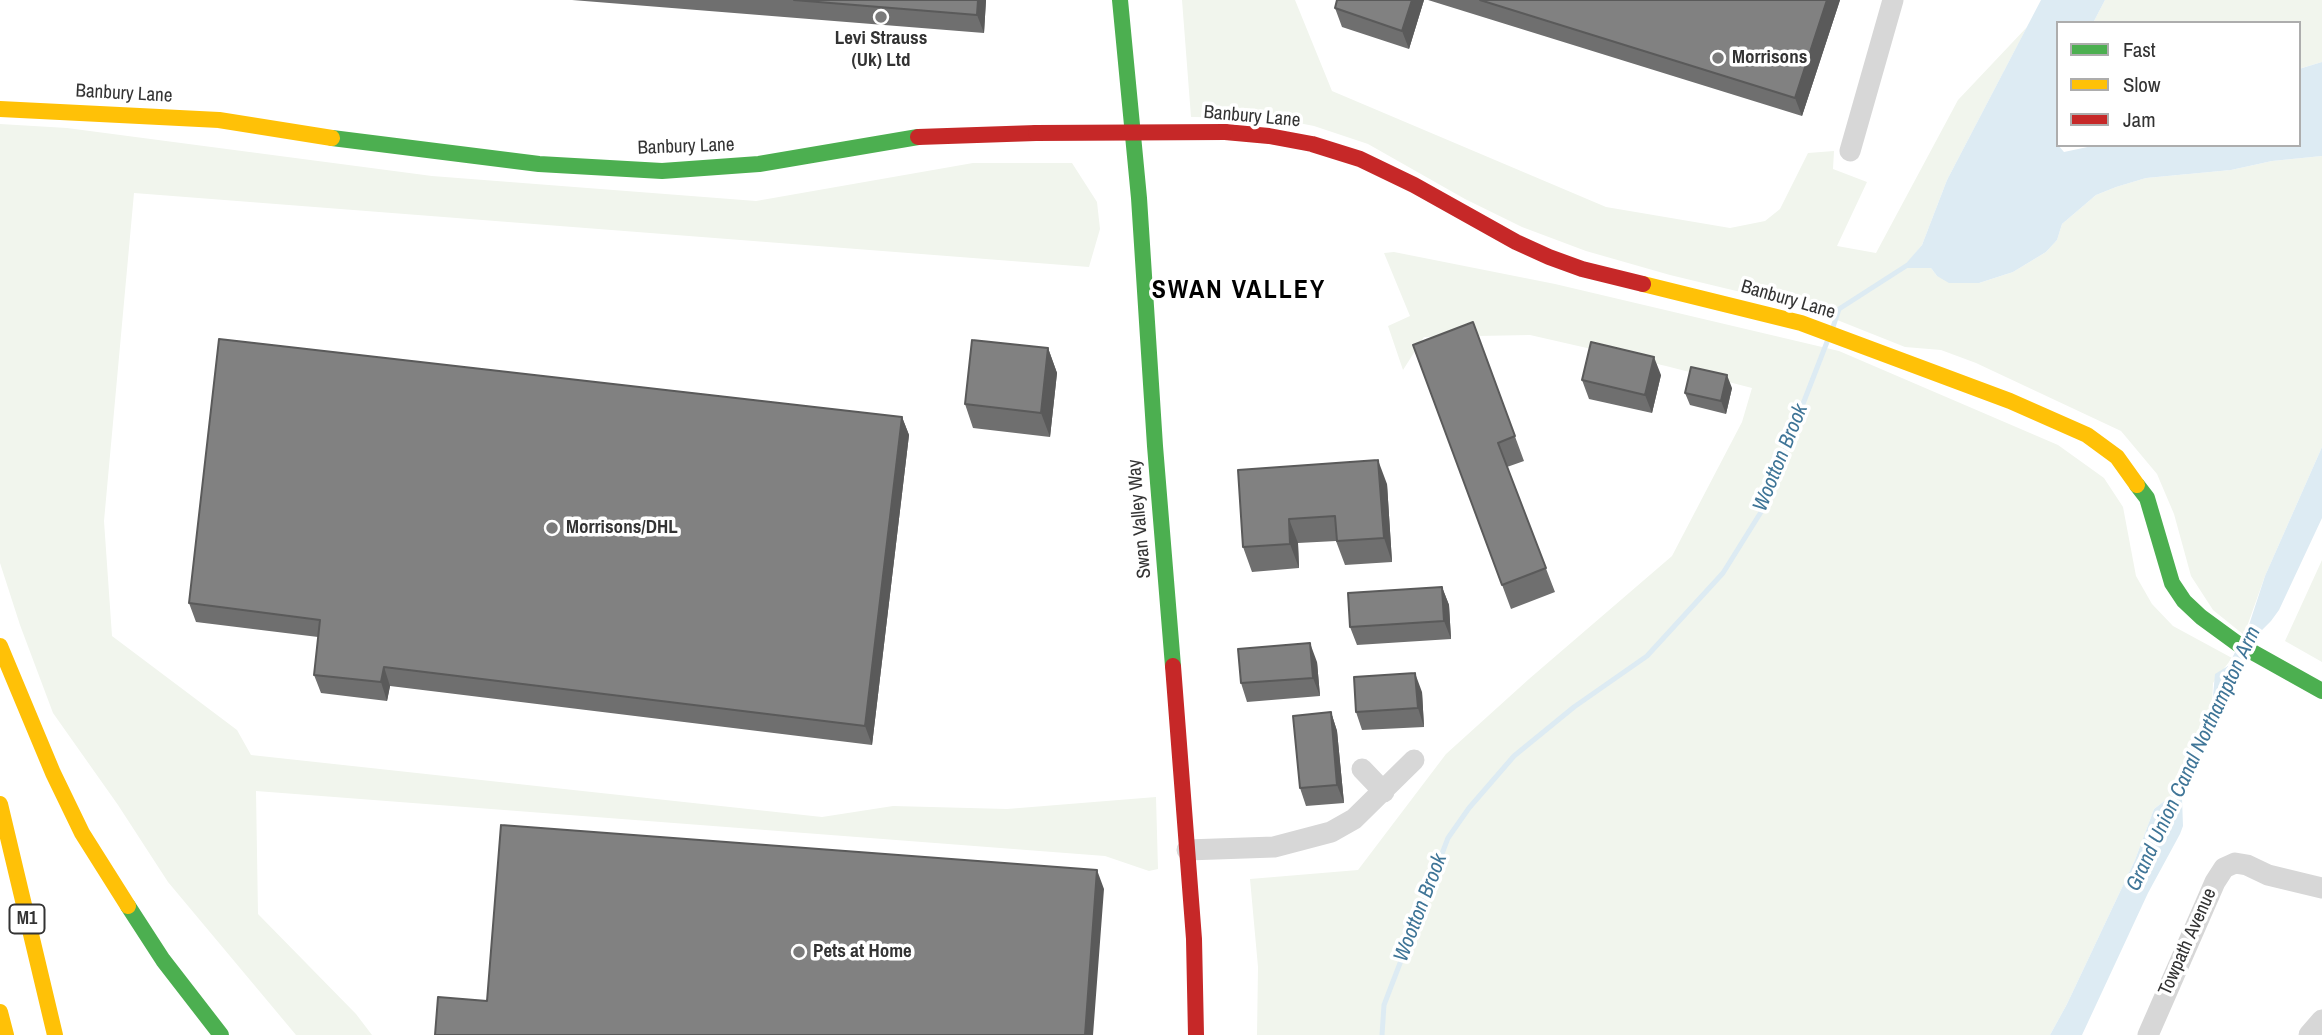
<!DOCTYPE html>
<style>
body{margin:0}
#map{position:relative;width:2322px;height:1035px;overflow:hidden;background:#fff;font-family:"Archivo Narrow",sans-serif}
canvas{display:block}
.legend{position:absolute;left:2056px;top:21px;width:245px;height:126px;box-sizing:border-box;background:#fff;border:2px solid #adadad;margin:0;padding:9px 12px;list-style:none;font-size:21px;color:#333}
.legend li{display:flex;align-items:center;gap:14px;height:35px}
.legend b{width:35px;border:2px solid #adadad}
</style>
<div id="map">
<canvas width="2322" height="1035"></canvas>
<ul class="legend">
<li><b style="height:9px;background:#4caf50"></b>Fast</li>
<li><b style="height:9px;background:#ffc107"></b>Slow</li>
<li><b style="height:9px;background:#c62828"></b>Jam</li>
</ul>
</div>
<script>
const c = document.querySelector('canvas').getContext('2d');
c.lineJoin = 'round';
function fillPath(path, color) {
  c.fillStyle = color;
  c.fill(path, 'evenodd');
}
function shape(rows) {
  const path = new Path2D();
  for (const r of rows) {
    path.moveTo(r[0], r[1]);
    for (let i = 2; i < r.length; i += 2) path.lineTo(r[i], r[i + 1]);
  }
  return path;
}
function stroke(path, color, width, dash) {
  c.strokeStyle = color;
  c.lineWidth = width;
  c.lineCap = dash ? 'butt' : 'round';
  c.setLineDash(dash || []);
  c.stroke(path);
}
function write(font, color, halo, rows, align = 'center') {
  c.font = font + ' "Archivo Narrow",sans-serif';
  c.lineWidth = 7;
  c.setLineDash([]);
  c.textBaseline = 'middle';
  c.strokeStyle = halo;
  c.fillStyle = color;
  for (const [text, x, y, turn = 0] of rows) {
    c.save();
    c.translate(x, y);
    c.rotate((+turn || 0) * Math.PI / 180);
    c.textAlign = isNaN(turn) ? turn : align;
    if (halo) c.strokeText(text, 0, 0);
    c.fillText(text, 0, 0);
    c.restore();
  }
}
const green = shape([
 [1182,0,1295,0,1332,91,1606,207,1730,228,1765,221,1780,209,1808,153,1834,151,1833,169,1867,182,1837,246,1876,253,1958,100,2027,27,1947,180,1922,245,1903,268,1931,268,1937,276,1979,283,2013,272,2046,252,2057,240,2062,224,2096,195,2116,187,2146,178,2231,170,2272,161,2322,156,2322,447,2265,576,2244,635,2213,610,2191,576,2174,514,2157,474,2121,431,1976,363,1941,350,1905,347,1807,308,1670,275,1586,251,1522,227,1465,199,1368,144,1314,126,1273,118,1191,117],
 [2105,0,2322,0,2322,62,2299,69,2299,23,2093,23],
 [0,124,67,128,432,176,756,201,973,163,1072,163,1097,202,1100,229,1089,267,134,193,104,521,112,636,237,730,251,755,822,817,893,806,1007,809,1156,797,1158,869,1149,871,1105,856,256,791,258,914,356,1014,372,1035,296,1035,168,882,118,805,53,713,20,625,0,563],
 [1394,252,1555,284,1839,351,2058,445,2104,478,2123,507,2136,576,2152,604,2173,626,2232,658,2213,683,2212,707,2176,792,2154,809,2135,860,2067,1004,2050,1035,1257,1035,1258,967,1250,879,1358,870,1446,754,1529,679,1672,556,1742,422,1752,388,1666,366,1530,335,1424,337,1403,370,1388,326,1410,316,1384,253],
 [2322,560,2322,662,2285,641]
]);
const water = shape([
 [2041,0,2105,0,2093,23,2058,23,2058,145,2064,152,2097,145,2299,145,2299,69,2322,62,2322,156,2272,161,2231,170,2146,178,2116,187,2096,195,2062,224,2057,240,2046,252,2013,272,1979,283,1949,283,1937,276,1931,268,1902,268,1922,245,1947,180],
 [2322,447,2322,518,2279,610,2271,621,2260,632,2224,706,2217,713,2182,798,2183,826,2180,834,2148,893,2082,1035,2050,1035,2067,1004,2135,860,2154,809,2176,792,2212,707,2215,674,2228,666,2249,625,2265,576]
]);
const stream = shape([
 [1833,327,1839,309,1906,266],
 [1382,1035,1384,1005,1448,838,1469,808,1514,756,1574,707,1647,656,1723,573,1761,512,1827,342]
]);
const street = shape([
 [1850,151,1893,0],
 [1362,769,1384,792],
 [1187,850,1274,847,1331,832,1354,819,1414,760],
 [2148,1035,2215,882,2224,868,2235,863,2247,865,2268,875,2322,888],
 [2309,1035,2322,1020]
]);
const fast = shape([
 [1120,0,1139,198,1155,446,1173,666],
 [332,138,539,164,662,171,759,164,918,137],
 [2137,485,2147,498,2172,583,2184,601,2201,617,2238,644,2322,691],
 [128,906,163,960,221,1035]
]);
const slow = shape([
 [0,109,219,120,332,138],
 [1643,284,1801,323,2010,401,2087,435,2117,457,2137,485],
 [0,646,53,773,82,833,128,906],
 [0,804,55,1035],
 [0,1012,6,1035]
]);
const jam = shape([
 [1225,132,1269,136,1312,144,1360,159,1414,185,1516,242,1549,257,1582,269,1643,284],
 [918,137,1036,133],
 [1173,666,1194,939,1196,1035]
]);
const jamBridge = shape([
 [1036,133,1225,132]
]);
const wall = shape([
 [572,0,986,0,984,33],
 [1337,0,1424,0,1409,49,1342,27,1335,8],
 [1428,0,1840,0,1802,116],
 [1473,322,1524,461,1507,467,1555,592,1511,609,1413,345],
 [1048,348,1057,373,1050,437,973,428,965,404],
 [1661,375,1652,413,1589,399,1582,380],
 [1732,388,1726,414,1690,405,1685,393],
 [902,417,909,435,872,745,390,686,387,701,321,693,314,675,318,637,196,622,189,603],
 [1238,470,1387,484,1392,562,1345,565,1336,541,1298,543,1299,568,1252,572,1243,547],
 [1442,587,1449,605,1451,639,1357,645,1350,627],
 [1317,662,1320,696,1247,702,1241,683],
 [1422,692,1424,727,1362,730,1356,712],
 [1331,712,1337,731,1344,803,1306,806,1300,788]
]);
const shadedWall = shape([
 [978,0,986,0,984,33,977,15],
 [1412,0,1424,0,1409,49,1402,31],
 [1827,0,1840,0,1802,116,1795,98],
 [1048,348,1057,373,1050,437,1041,413],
 [1654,357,1661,375,1652,413,1645,395],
 [1727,375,1732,388,1726,414,1721,401],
 [902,417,909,435,872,745,865,726],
 [1378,460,1387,484,1392,562,1384,538],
 [1289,519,1298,543,1299,568,1290,544],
 [1442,587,1449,605,1451,639,1444,621],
 [1310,643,1317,662,1320,696,1313,678],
 [384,667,390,686,387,701,381,682],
 [1415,673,1422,692,1424,727,1418,708],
 [1331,712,1337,731,1344,803,1337,785],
 [1097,870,1104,889,1093,1035,1085,1035]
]);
const building = shape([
 [794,0,978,0,977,15,794,0],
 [1337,0,1412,0,1402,31,1335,8,1337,0],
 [1480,0,1827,0,1795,98,1480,0],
 [1473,322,1515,436,1498,443,1546,568,1502,585,1413,345,1473,322],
 [219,339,902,417,865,726,384,667,381,682,314,675,320,620,189,603,219,339],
 [972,340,1048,348,1041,413,965,404,972,340],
 [1591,342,1654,357,1645,395,1582,380,1591,342],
 [1691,367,1727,375,1721,401,1685,393,1691,367],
 [1378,460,1384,538,1337,541,1335,516,1289,519,1290,544,1243,547,1238,470,1378,460],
 [1442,587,1444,621,1350,627,1348,593,1442,587],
 [1310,643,1313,678,1241,683,1238,649,1310,643],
 [1415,673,1418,708,1356,712,1354,677,1415,673],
 [1331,712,1337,785,1300,788,1293,716,1331,712],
 [501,825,1097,870,1085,1035,435,1035,438,997,487,1001,501,825]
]);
const markers = [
 [881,17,7,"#7a7a7a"],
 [1718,58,7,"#7a7a7a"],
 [552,528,7,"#7a7a7a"],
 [799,952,7,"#7a7a7a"]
];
const shields = [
 [27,919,35]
];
const shieldNames = [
 ["M1",27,919]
];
const poiNames = [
 ["Levi Strauss",881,39,"center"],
 ["(Uk) Ltd",881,61,"center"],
 ["Morrisons",1732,58],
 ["Morrisons/DHL",566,528],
 ["Pets at Home",813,952]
];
const streetNames = [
 ["Banbury Lane",124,94,3],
 ["Banbury Lane",1252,117,5],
 ["Banbury Lane",686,147,-2],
 ["Banbury Lane",1788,300,16],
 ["Swan Valley Way",1140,519,-95],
 ["Towpath Avenue",2188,942,-66]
];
const waterNames = [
 ["Wootton Brook",1781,458,-68],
 ["Grand Union Canal Northampton Arm",2194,759,-65],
 ["Wootton Brook",1421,908,-69]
];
const districtNames = [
 ["SWAN VALLEY",1239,291]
];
fillPath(green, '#f1f5ed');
fillPath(water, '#ddebf3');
stroke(stream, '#ddebf3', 5);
stroke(street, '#d7d7d7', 21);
stroke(fast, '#4caf50', 16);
stroke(slow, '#ffc107', 16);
stroke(jam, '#c62828', 16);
stroke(jamBridge, '#c62828', 16);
fillPath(wall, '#6f6f6f');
fillPath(shadedWall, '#5a5a5a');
fillPath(building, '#818181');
stroke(building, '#5a5a5a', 2);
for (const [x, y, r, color] of markers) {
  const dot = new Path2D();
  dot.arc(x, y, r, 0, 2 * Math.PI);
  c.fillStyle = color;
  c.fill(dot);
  stroke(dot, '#fff', 2.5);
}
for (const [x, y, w] of shields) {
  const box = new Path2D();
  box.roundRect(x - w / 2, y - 14.5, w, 29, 5);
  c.fillStyle = '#fff';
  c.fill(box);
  stroke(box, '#333', 2);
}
write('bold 18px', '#333', null, shieldNames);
write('bold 19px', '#333', '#fff', poiNames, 'left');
write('19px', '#333', '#fff', streetNames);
write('italic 21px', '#3f7597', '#fff', waterNames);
c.letterSpacing = '2px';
write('bold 26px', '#000', '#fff', districtNames);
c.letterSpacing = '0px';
</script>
